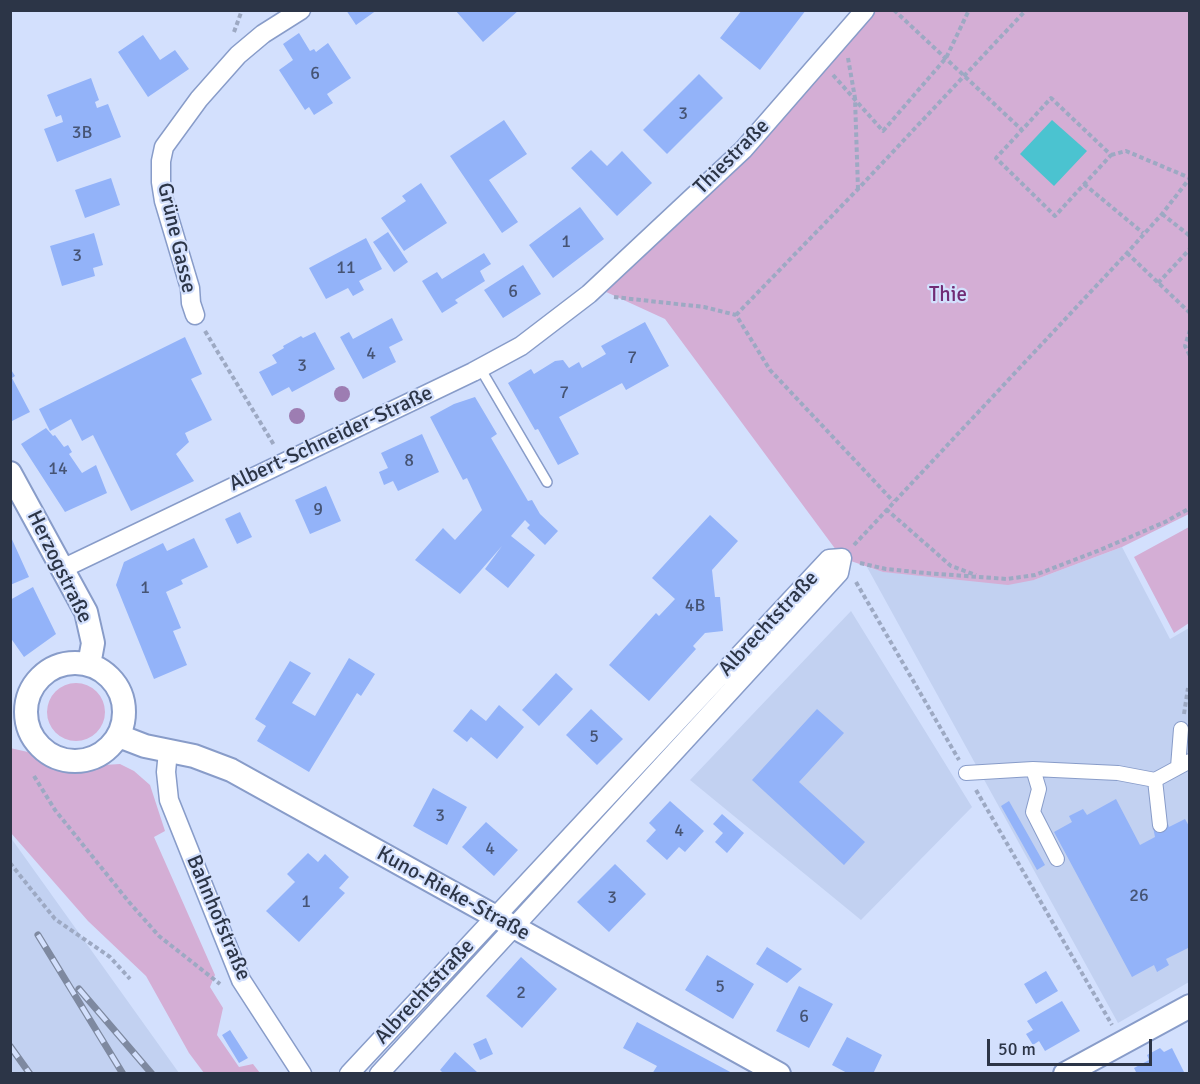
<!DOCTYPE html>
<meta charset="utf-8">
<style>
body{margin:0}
#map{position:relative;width:1200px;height:1084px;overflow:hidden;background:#d3e0fd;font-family:Signika,sans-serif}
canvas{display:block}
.frame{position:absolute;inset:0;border:12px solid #2c3547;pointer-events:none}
.scale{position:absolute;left:987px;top:1039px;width:165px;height:27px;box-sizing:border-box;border:3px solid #2c3547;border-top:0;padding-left:8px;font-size:18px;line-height:21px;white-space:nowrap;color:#2c3547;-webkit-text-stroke:4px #d3e0fd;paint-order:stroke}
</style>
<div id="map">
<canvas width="1200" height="1084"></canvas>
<div class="frame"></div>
<div class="scale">50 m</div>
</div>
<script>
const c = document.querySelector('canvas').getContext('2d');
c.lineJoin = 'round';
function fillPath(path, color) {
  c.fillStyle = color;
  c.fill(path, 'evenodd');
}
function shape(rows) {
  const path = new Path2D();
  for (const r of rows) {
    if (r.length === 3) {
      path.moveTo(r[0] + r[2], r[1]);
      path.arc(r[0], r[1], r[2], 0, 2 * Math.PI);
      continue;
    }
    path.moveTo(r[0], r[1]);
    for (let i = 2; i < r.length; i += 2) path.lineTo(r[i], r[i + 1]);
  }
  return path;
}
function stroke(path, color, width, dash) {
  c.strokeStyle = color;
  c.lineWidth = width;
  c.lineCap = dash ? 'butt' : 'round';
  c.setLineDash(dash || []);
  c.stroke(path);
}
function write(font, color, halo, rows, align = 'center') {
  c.font = font + ' Signika,sans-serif';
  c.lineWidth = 4.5;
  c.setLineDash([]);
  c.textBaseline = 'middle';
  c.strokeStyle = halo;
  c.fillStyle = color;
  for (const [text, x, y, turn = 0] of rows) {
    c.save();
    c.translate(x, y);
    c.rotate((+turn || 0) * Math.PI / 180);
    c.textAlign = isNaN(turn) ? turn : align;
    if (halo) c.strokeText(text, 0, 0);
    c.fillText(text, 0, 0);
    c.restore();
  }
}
const built = shape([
 [1122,547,1170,639,1189,628,1189,982,1118,1023,867,567,884,572,1034,580],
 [851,611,972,807,861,920,690,780],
 [10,838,11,838,179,1073,11,1073]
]);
const green = shape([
 [875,11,1189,11,1189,514,1122,547,1034,580,1008,585,883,572,842,558,665,319,604,291,747,158],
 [1189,527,1189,623,1174,633,1134,557],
 [76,712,29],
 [10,748,28,752,55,770,72,773,88,772,104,765,120,764,134,771,150,785,165,831,154,837,215,975,210,987,223,1008,217,1035,239,1067,253,1064,260,1073,204,1073,189,1053,146,976,88,921,11,833]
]);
const water = shape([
 [1052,120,1087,151,1054,186,1020,154]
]);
const building = shape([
 [346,10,377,10,356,25],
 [455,10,519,10,483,42],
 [742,10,806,10,760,70,720,38],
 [299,33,310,51,314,49,316,52,328,43,351,78,327,94,333,103,314,115,309,107,305,110,279,70,293,60,283,44],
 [143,35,160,60,175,50,189,69,148,97,118,52],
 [699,74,723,98,667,154,643,130],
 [91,78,99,100,95,102,97,108,108,104,121,137,57,162,44,129,63,122,61,115,56,117,47,95],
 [504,120,527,154,489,180,518,222,502,233,450,156],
 [591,150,607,166,622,151,652,183,617,216,571,168],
 [111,178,120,205,85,218,75,190],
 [421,183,447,223,404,251,381,218,406,201,402,196],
 [580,207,604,239,553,278,529,245],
 [388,232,408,262,394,272,373,242],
 [94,233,103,265,93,268,95,276,62,286,50,246],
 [366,238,382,269,359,281,364,290,353,296,348,288,326,299,309,268],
 [484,253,491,264,480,271,485,281,455,300,458,303,442,313,422,281,437,272,442,279],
 [523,265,541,294,503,318,484,290],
 [392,318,403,340,389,347,396,362,363,379,340,337,349,332,353,339],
 [645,322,669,366,626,390,622,383,559,417,579,454,558,465,538,429,535,430,508,383,531,369,534,374,555,361,563,360,569,368,579,362,582,368,606,354,601,346],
 [315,332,335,369,292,392,289,387,272,396,259,372,277,363,272,355,284,348,283,346,301,336,303,338],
 [185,337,202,374,191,379,212,420,185,433,189,442,176,454,194,481,131,511,93,435,82,441,71,419,50,431,39,409],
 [10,368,15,376,12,378,30,412,10,422],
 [475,397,497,434,491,438,528,501,532,500,540,514,558,531,545,545,527,528,530,525,525,520,511,536,535,555,508,588,485,569,502,546,460,594,415,560,443,528,455,540,482,510,467,478,463,480,430,417,454,404],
 [46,428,53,436,55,435,64,447,68,445,72,452,69,454,82,473,96,465,107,493,65,512,21,444],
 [422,434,439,472,398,491,393,481,384,485,379,472,388,468,381,453],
 [326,486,341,521,310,534,295,500],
 [240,512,252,537,237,544,225,519],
 [710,515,738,541,712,570,715,597,720,597,723,631,705,633,693,646,696,649,649,701,609,665,656,613,659,616,675,599,652,578],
 [10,535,29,577,10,585],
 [194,538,208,567,181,580,183,584,166,592,181,628,173,631,187,665,154,679,116,585,124,562,163,543,167,551],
 [33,587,56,634,24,657,10,637,10,600],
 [349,658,375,674,361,696,357,693,309,772,257,741,266,726,255,719,290,661,311,673,292,703,315,716],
 [556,673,573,689,539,726,522,710],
 [499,705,524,727,497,759,471,737,467,742,453,731,471,709,486,721],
 [591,709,623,739,597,765,566,735],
 [817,709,844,733,799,782,865,842,844,865,752,780],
 [433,788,467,807,447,845,413,826],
 [1116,799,1140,845,1155,837,1153,827,1168,824,1169,827,1185,819,1190,828,1190,947,1166,959,1169,965,1157,972,1154,965,1132,977,1054,832,1072,822,1069,816,1083,809,1087,815],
 [670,801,704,831,685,852,679,847,667,860,646,841,656,830,649,823],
 [1009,801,1045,865,1037,870,1001,806],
 [722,814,744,833,727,853,715,842,723,833,713,824],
 [486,822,518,850,494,876,462,847],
 [308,853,318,862,325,854,349,877,339,888,345,893,299,942,266,911,295,882,287,874],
 [615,864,646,894,609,932,577,902],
 [767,947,802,969,787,983,756,964],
 [707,955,754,984,733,1019,685,990],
 [521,957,557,989,522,1028,486,996],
 [1046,971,1058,991,1036,1004,1024,984],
 [799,986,833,1004,809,1048,776,1031],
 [1062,1001,1080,1031,1045,1051,1039,1041,1033,1045,1026,1034,1033,1030,1027,1021],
 [637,1022,734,1074,652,1074,657,1066,623,1048],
 [230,1030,248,1058,239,1063,222,1035],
 [847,1037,882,1055,873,1074,849,1074,832,1065],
 [486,1038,493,1054,480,1060,473,1044],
 [1160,1048,1164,1052,1172,1048,1185,1074,1137,1074,1134,1068,1149,1060,1147,1055],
 [455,1052,477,1072,475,1074,440,1074,442,1072,440,1070]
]);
const path = shape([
 [894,10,1022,130,1051,98,1111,155,1055,216,996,158,1022,130],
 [234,32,242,10],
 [848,58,855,98,858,189],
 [833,75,883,131,946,58,969,10],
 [1111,155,1126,151,1190,178],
 [1084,184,1143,233],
 [1162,214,1190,236],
 [1127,253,1190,313],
 [1158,283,1190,249],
 [614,297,704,307,736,315,770,370,893,501],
 [736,315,858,189,1026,10],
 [1190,330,1185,346,1190,356],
 [205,331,274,445],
 [886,509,951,566,976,575],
 [854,545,1127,253,1162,214,1190,178],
 [860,563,886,569,925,573,1007,579,1035,575,1100,550,1165,522,1190,508],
 [856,582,959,760],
 [1184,714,1188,688],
 [34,776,55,810,129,902,159,936,220,984],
 [976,790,1112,1025],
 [10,863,55,919,110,957,130,979]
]);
const service = shape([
 [480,368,547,482]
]);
const pedestrian = shape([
 [1178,767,1181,729],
 [1033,769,1039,789,1033,812,1057,859],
 [966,773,1033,769,1118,773,1155,780,1160,825],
 [1155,780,1190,761]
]);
const minor = shape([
 [195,315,191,303,190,288,164,201,161,182,161,161,164,147,199,99,238,55,263,34,301,10],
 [64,568,473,372,521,346,589,294,743,150,865,10],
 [168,751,166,772,169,800,241,980,302,1074],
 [349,1074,829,559,842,558,839,573,379,1074]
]);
const tertiary = shape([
 [10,473,86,612,93,643,89,665],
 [75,712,49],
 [119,736,145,746,194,756,231,770,779,1074],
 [1065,1074,1190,1006]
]);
const rail = shape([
 [38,935,123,1074],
 [79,989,152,1074],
 [10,1046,30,1074]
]);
const trees = [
 [342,394],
 [297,416]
];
const numberNames = [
 ["6",315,74],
 ["3",683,114],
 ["3B",82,133],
 ["1",566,242],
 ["3",77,256],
 ["11",346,268],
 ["6",513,292],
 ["4",371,354],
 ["7",632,358],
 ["3",302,366],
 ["7",564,393],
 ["8",409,461],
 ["14",58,469],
 ["9",318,510],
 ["1",145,588],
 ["4B",695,606],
 ["5",594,737],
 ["3",440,816],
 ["4",679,831],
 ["4",490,849],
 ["26",1139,896],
 ["3",612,898],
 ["1",306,902],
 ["5",720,987],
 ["2",521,993],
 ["6",804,1017]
];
const streetNames = [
 ["Thiestraße",732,157,-45],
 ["Grüne Gasse",176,238,77],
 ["Albert-Schneider-Straße",331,439,-25],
 ["Herzogstraße",59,567,64],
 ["Albrechtstraße",769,624,-47],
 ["Kuno-Rieke-Straße",453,894,29],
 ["Bahnhofstraße",218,918,67],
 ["Albrechtstraße",425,992,-47]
];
const parkNames = [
 ["Thie",948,295]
];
fillPath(built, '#c2d1f1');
fillPath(green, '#d4aed5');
fillPath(water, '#4bc3d0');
fillPath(building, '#93b3f9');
stroke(service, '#889cc9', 12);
stroke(pedestrian, '#889cc9', 16);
stroke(minor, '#889cc9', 21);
stroke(tertiary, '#889cc9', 26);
stroke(path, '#9da9c3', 4, [4.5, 3]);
stroke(service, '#fff', 9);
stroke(pedestrian, '#fff', 14);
stroke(minor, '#fff', 18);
stroke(tertiary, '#fff', 22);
stroke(rail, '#7e89a0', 7);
stroke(rail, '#d3e0fd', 4.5, [14]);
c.fillStyle = '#9d7db2';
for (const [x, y] of trees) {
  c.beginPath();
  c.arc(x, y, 8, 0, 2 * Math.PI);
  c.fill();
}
write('18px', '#465474', null, numberNames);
write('21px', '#2c3547', '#d3e0fd', streetNames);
write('21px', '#712c75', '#d3e0fd', parkNames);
</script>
